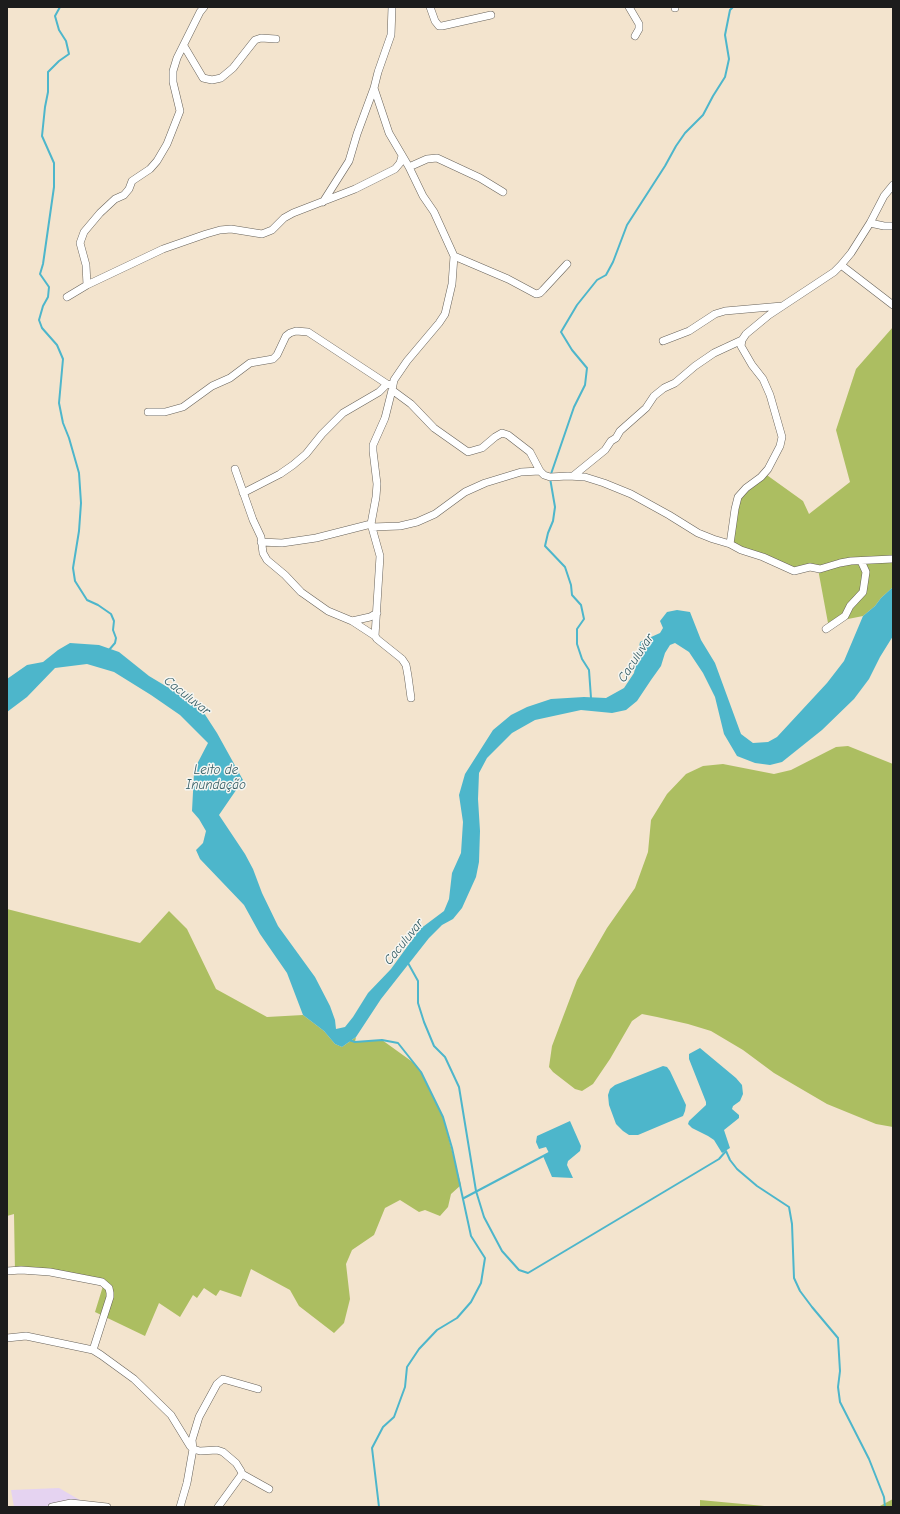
<!DOCTYPE html>
<meta charset="utf-8">
<style>
body{margin:0}
#map{position:relative;width:900px;height:1514px;overflow:hidden;background:#f3e4ce;font-family:"Comic Neue",sans-serif}
canvas{display:block}
.frame{position:absolute;inset:0;border:8px solid #1c1c1c;pointer-events:none}
</style>
<div id="map">
<canvas width="900" height="1514"></canvas>
<div class="frame"></div>
</div>
<script>
const c = document.querySelector('canvas').getContext('2d');
c.lineJoin = 'round';
function fillPath(path, color) {
  c.fillStyle = color;
  c.fill(path, 'evenodd');
}
function shape(rows) {
  const path = new Path2D();
  for (const r of rows) {
    path.moveTo(r[0], r[1]);
    for (let i = 2; i < r.length; i += 2) path.lineTo(r[i], r[i + 1]);
  }
  return path;
}
function stroke(path, color, width, dash) {
  c.strokeStyle = color;
  c.lineWidth = width;
  c.lineCap = dash ? 'butt' : 'round';
  c.setLineDash(dash || []);
  c.stroke(path);
}
function write(font, color, halo, rows, align = 'center') {
  c.font = font + ' "Comic Neue",sans-serif';
  c.lineWidth = 3;
  c.setLineDash([]);
  c.textBaseline = 'middle';
  c.strokeStyle = halo;
  c.fillStyle = color;
  for (const [text, x, y, turn = 0] of rows) {
    c.save();
    c.translate(x, y);
    c.rotate((+turn || 0) * Math.PI / 180);
    c.textAlign = isNaN(turn) ? turn : align;
    if (halo) c.strokeText(text, 0, 0);
    c.fillText(text, 0, 0);
    c.restore();
  }
}
const built = shape([
 [59,1488,92,1507,14,1507,11,1490]
]);
const green = shape([
 [893,327,893,587,881,598,875,606,863,616,828,623,818,569,798,571,730,544,738,497,764,473,803,501,809,514,850,482,836,430,856,369],
 [848,746,893,764,893,1127,876,1124,827,1104,774,1073,743,1050,711,1031,688,1024,657,1017,642,1014,632,1021,610,1059,593,1084,582,1091,575,1089,553,1072,549,1067,552,1046,577,980,607,928,635,888,648,852,651,820,667,794,686,774,703,766,723,764,774,774,791,770,836,747],
 [7,909,140,943,169,911,187,929,216,989,267,1017,303,1015,324,1031,335,1044,342,1047,356,1037,355,1042,382,1040,414,1063,421,1072,443,1117,461,1185,451,1194,448,1207,440,1216,425,1210,419,1212,400,1200,385,1208,374,1235,352,1250,346,1264,350,1299,344,1323,334,1333,299,1306,290,1290,251,1269,241,1297,220,1290,216,1296,204,1288,197,1298,193,1295,180,1317,159,1303,145,1336,95,1312,103,1286,61,1276,15,1272,14,1214,7,1216],
 [893,1499,893,1507,878,1507],
 [700,1500,775,1507,700,1507]
]);
const water = shape([
 [893,587,893,636,880,657,869,679,854,699,822,730,782,762,770,765,755,763,737,756,724,734,715,697,703,673,689,652,675,643,670,645,665,653,661,666,651,680,637,701,626,710,612,713,581,710,535,720,512,733,487,758,479,773,478,799,480,831,479,862,476,877,462,908,453,919,442,925,429,938,381,999,356,1037,342,1047,335,1044,324,1031,303,1015,287,973,260,934,244,905,200,859,196,850,203,843,206,831,199,819,192,811,194,773,195,768,208,743,180,715,151,695,114,672,87,664,55,668,27,697,7,712,7,679,27,665,43,662,58,650,70,643,99,645,119,652,149,676,179,694,204,713,217,733,243,780,219,815,245,854,253,869,262,893,278,926,315,977,330,1006,335,1020,336,1029,345,1027,353,1017,368,993,391,969,420,929,444,911,449,899,452,873,461,853,463,822,459,795,465,774,493,730,511,715,527,707,551,699,584,697,606,698,624,688,634,673,640,642,660,633,663,628,660,621,667,612,677,610,690,612,701,640,715,663,741,734,753,743,768,742,777,737,827,683,844,661,863,616,875,606,881,598],
 [700,1048,736,1078,742,1085,743,1094,740,1101,733,1106,732,1109,739,1115,739,1118,724,1130,730,1148,722,1153,714,1140,708,1136,692,1128,688,1124,689,1121,706,1105,706,1102,689,1059,689,1054],
 [663,1066,667,1067,670,1071,686,1105,685,1111,683,1116,638,1135,629,1135,623,1131,616,1124,609,1105,608,1095,610,1089,615,1085],
 [570,1121,581,1146,580,1151,568,1161,567,1165,573,1178,552,1177,543,1156,549,1153,546,1147,539,1149,536,1142,537,1136]
]);
const stream = shape([
 [60,7,55,16,59,30,66,41,69,54,59,61,48,72,48,92,45,107,42,136,54,163,54,187,43,264,40,274,49,287,48,297,43,306,39,320,42,328,57,345,63,359,59,403,63,423,69,438,79,473,81,503,79,531,73,568,75,581,87,600,98,605,111,614,114,621,113,630,116,638,115,643,109,650],
 [551,474,574,407,585,385,587,368,572,350,561,332,577,305,597,280,606,275,613,262,627,225,665,166,676,146,685,133,703,115,713,96,725,77,729,59,725,35,730,10,733,7],
 [550,478,555,507,553,521,548,533,545,546,565,567,571,585,572,595,581,605,584,619,577,629,577,644,582,659,589,670,591,698],
 [408,963,418,981,418,1003,424,1022,434,1046,445,1057,459,1087,476,1191,484,1217,502,1251,519,1270,528,1273,719,1159,726,1151,730,1160,737,1169,757,1186,789,1207,792,1224,794,1278,800,1291,812,1307,838,1338,840,1371,838,1387,840,1402,869,1459,884,1497,885,1507],
 [349,1040,355,1042,382,1040,398,1043,421,1072,443,1117,452,1148,471,1236,485,1258,481,1283,471,1302,457,1318,437,1330,419,1349,407,1367,405,1387,394,1417,383,1427,372,1448,379,1507],
 [464,1198,549,1153]
]);
const minor = shape([
 [392,7,391,35,378,72,374,88,389,133,409,167,423,196,434,212,454,256,452,284,445,314,439,323,407,361,394,380,392,390,411,404,434,428,468,452,482,448,495,437,502,433,508,435,530,452,540,471,544,475,550,477,568,476,585,477,604,483,631,494,669,515,698,533,713,539,730,544,735,509,738,497,746,488,761,477,768,469,780,446,782,437,770,395,763,379,752,365,741,346,742,340,746,334,769,315,834,272,841,265,851,253,870,223,884,196,893,185],
 [430,7,435,21,439,26,442,26,491,15],
 [629,7,639,24,639,29,635,36],
 [675,7,675,8],
 [184,46,203,78,212,80,221,78,233,68,255,40,261,38,276,39],
 [409,167,427,159,437,158,480,178,503,192],
 [323,202,349,161,357,134,374,88],
 [870,223,884,226,893,226],
 [454,256,508,279,536,294,540,293,543,290,567,264],
 [841,265,893,305],
 [87,285,86,265,80,243,84,232,100,213,115,199,124,195,129,189,132,181,150,169,157,161,167,144,180,111,173,82,173,71,177,58,200,12,204,7],
 [67,297,87,285,163,249,206,234,220,230,231,229,262,234,272,230,284,218,293,213,355,189,395,169,400,163,402,156],
 [663,341,689,331,715,314,725,311,782,306],
 [148,412,165,412,183,407,212,386,230,378,250,363,273,359,277,355,286,336,290,333,296,331,308,332,387,384,392,385],
 [235,469,253,520,261,537,263,553,267,560,285,575,301,592,328,611,352,621,375,636,377,639,402,659,406,665,408,676,411,698],
 [573,476,605,450,611,441,616,438,620,431,646,408,654,396,664,388,675,383,695,366,714,353,742,340],
 [243,493,280,474,293,465,306,454,322,434,343,413,379,392,387,384],
 [372,527,400,526,417,522,435,514,465,492,485,483,521,472,540,471],
 [261,542,282,543,316,538,371,524],
 [730,544,741,550,763,557,794,571,810,567,820,569,840,563,851,561,892,559],
 [352,621,370,617,377,613],
 [826,629,845,616,850,606,863,592,866,572,861,561],
 [375,636,380,556,371,524,376,497,377,484,373,451,373,445,385,418,392,390],
 [7,1271,21,1270,50,1272,102,1282,109,1288,110,1293,110,1297,93,1350],
 [7,1338,26,1336,93,1350,101,1355,134,1379,171,1415,190,1446,193,1449,200,1451,217,1450,223,1452,236,1463,241,1471,242,1474,269,1489],
 [52,1507,71,1503,107,1507],
 [180,1507,187,1483,193,1449,192,1440,199,1417,217,1384,223,1379,258,1389],
 [218,1507,242,1474]
]);
const waterNames = [
 ["Caculuvar",636,658,-57],
 ["Caculuvar",187,696,38],
 ["Leito de",216,770],
 ["Inundação",216,785],
 ["Caculuvar",404,942,-51]
];
fillPath(built, '#e5d3f1');
fillPath(green, '#acbe61');
fillPath(water, '#4db6cb');
stroke(stream, '#4db6cb', 2);
stroke(minor, '#67625a', 8);
stroke(minor, '#fff', 7);
write('italic 13px', '#305a62', '#f6f6f2', waterNames);
</script>
